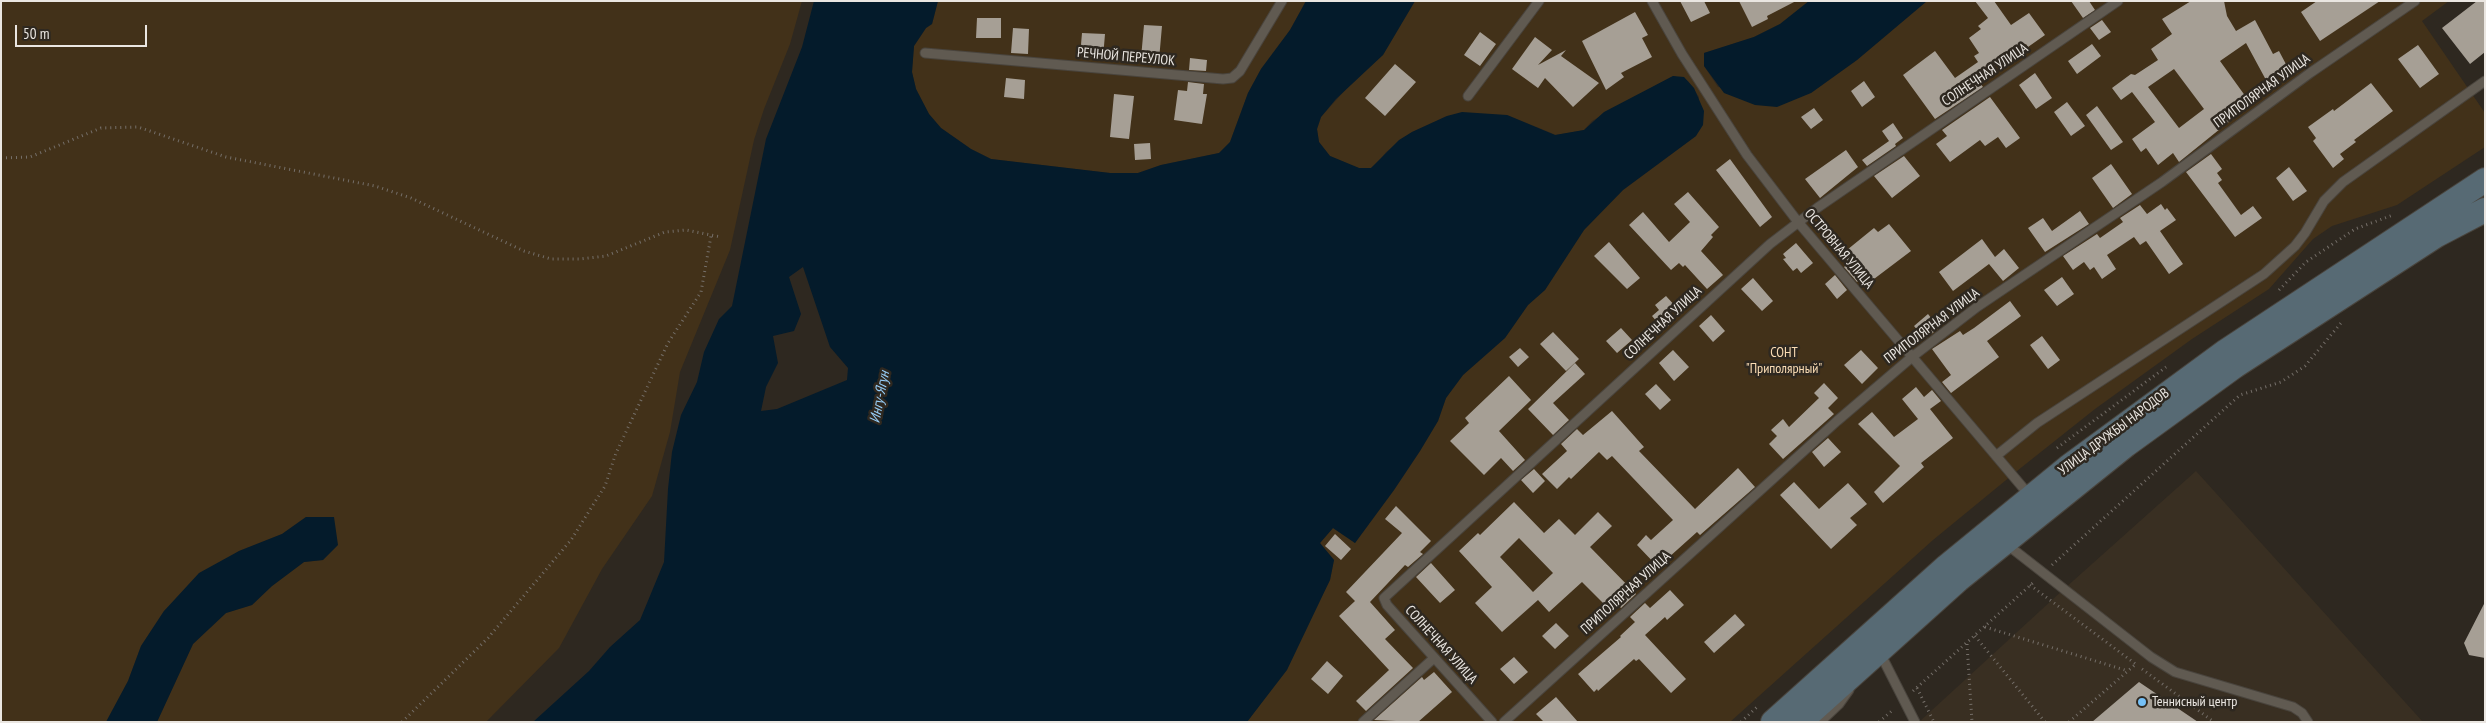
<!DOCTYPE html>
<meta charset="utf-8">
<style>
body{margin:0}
#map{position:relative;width:2486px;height:723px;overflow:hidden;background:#2e2820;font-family:"PT Sans Narrow",sans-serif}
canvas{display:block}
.frame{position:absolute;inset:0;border:2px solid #eae6e1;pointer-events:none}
.scale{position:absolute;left:15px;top:25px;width:132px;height:22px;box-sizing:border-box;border:2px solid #eae6e1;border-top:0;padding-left:6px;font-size:15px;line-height:18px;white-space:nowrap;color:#eae6e1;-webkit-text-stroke:4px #2e2820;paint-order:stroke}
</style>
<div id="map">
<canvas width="2486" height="723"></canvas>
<div class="frame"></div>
<div class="scale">50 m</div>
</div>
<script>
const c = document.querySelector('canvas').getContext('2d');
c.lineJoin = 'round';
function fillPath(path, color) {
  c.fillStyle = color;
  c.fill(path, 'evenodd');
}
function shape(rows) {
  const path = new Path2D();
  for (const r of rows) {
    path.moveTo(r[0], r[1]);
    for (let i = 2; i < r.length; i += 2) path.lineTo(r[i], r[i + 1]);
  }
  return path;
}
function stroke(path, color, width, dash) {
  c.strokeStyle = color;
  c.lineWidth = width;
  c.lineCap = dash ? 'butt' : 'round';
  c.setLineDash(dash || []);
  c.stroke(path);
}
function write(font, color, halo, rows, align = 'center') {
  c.font = font + ' "PT Sans Narrow",sans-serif';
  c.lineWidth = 5;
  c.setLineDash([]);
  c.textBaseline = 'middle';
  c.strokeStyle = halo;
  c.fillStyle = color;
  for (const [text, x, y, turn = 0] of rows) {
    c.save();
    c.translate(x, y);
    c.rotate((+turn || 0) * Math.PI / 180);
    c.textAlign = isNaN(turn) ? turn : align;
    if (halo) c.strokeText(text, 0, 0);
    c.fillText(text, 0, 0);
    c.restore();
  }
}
const built = shape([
 [2196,471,2423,722,1919,722,2064,589]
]);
const green = shape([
 [1,1,802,1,790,44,764,109,754,140,730,250,680,372,670,432,652,496,602,569,559,648,486,722,157,722,193,644,226,613,252,605,272,586,304,562,323,560,334,517,306,517,282,534,239,551,164,611,141,646,128,681,106,722,1,722],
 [938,1,1306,1,1290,30,1261,69,1248,93,1230,142,1219,153,1161,165,1138,173,1110,173,991,159,971,149,941,128,929,114,916,89,912,72,914,46,926,28,932,24],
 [1415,1,1809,1,1780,24,1754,37,1704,53,1704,66,1718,87,1811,93,1857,60,1927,1,2449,1,2422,21,2485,113,2485,147,2397,205,2332,226,2313,239,2269,289,2192,339,2095,409,2022,467,1933,540,1730,722,1247,722,1263,700,1330,580,1334,560,1320,543,1333,528,1355,543,1394,490,1420,451,1438,421,1446,398,1463,375,1505,338,1528,305,1545,290,1584,230,1623,190,1696,136,1699,97,1688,81,1673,76,1592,121,1584,130,1556,135,1507,115,1447,116,1412,132,1386,152,1378,163,1371,168,1359,168,1330,156,1319,142,1317,129,1321,117,1355,79,1383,55]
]);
const water = shape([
 [814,1,938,1,932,24,926,28,914,46,912,72,916,89,929,114,941,128,971,149,991,159,1110,173,1138,173,1161,165,1219,153,1230,142,1248,93,1261,69,1290,30,1306,1,1415,1,1383,55,1336,99,1321,117,1317,129,1319,142,1330,156,1359,168,1371,168,1399,140,1412,132,1447,116,1462,112,1507,115,1555,135,1584,130,1604,112,1673,76,1684,77,1694,88,1704,111,1703,125,1696,136,1623,190,1584,230,1545,290,1528,305,1505,338,1463,375,1446,398,1438,421,1420,451,1394,490,1355,543,1333,528,1320,543,1334,560,1330,580,1287,670,1247,722,533,722,589,671,610,647,640,620,664,562,668,489,672,452,681,415,697,382,704,352,719,319,732,306,766,139,802,47],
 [803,267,830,347,848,368,847,380,777,409,761,411,766,387,778,363,773,336,794,331,801,314,789,277],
 [1809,1,1927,1,1857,60,1811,93,1777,107,1755,105,1724,93,1704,66,1704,53,1754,37,1780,24],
 [306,517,334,517,338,545,323,560,304,562,272,586,252,605,226,613,193,644,157,722,106,722,128,681,141,646,164,611,199,573,239,551,282,534]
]);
const building = shape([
 [1680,1,1704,1,1710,13,1691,22],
 [1739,1,1796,1,1767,16,1768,19,1752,27],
 [1975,1,1994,1,2011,25,2029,13,2045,35,2028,47,2026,44,1991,68,1995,73,1980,83,1983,87,1935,119,1903,75,1935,51,1955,78,1978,62,1974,56,1979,53,1969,38,1981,29,1978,26,1988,18],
 [2071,1,2089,1,2095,10,2083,18],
 [2191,1,2224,1,2227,16,2236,31,2255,20,2273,54,2279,51,2288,68,2266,80,2246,43,2220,61,2251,104,2179,162,2173,153,2158,165,2146,148,2141,152,2132,139,2155,122,2132,92,2121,100,2112,88,2131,74,2135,75,2158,60,2151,49,2172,34,2162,19],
 [2174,69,2204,109,2179,128,2148,87],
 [2317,1,2380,1,2320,41,2301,12],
 [2477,1,2485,1,2485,52,2470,64,2442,28],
 [1635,12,1648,35,1642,38,1652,57,1621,73,1624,77,1606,90,1582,41],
 [977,18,1001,18,1001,38,976,38],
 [2102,20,2111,32,2099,40,2090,28],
 [1144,25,1162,26,1159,60,1141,58],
 [1013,28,1029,29,1028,54,1011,53],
 [1480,32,1496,44,1480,66,1464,55],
 [1082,33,1105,34,1103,58,1080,56],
 [1535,37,1552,50,1538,65,1566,50,1561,56,1599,83,1573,107,1545,78,1538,88,1512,69],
 [2092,44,2101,56,2077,74,2068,61],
 [2418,45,2439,74,2420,88,2398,59],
 [1190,58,1207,60,1206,71,1189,70],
 [1395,64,1416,82,1385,116,1365,98],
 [2035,73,2052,98,2036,109,2019,85],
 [1006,78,1025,80,1024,99,1004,97],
 [1864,81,1875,97,1862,107,1851,91],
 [1188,82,1204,84,1203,94,1207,94,1202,124,1174,120,1178,90,1187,91],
 [2371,83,2393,111,2354,140,2356,142,2340,154,2344,159,2333,168,2313,141,2316,138,2308,127,2333,109,2334,111],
 [1114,94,1134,96,1129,139,1110,137],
 [1990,97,2020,138,2006,148,1998,137,1985,146,1980,140,1950,162,1936,144,1947,136,1942,130],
 [2067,102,2085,126,2071,136,2054,112],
 [2097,106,2123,142,2111,150,2086,115],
 [1814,108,1823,120,1811,129,1801,117],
 [1893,123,1903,138,1895,144,1896,146,1867,166,1862,160,1889,141,1882,131],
 [1150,143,1151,159,1135,160,1134,144],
 [1846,150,1858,167,1820,198,1805,179],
 [2211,154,2222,169,2217,173,2222,180,2218,183,2241,215,2253,206,2262,218,2235,237,2186,172],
 [1904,156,1920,176,1892,198,1874,176],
 [1730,159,1772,217,1760,227,1716,170],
 [2111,164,2132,194,2113,208,2092,178],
 [2289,167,2307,191,2293,201,2276,178],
 [1688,192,1719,227,1711,235,1713,237,1701,251,1723,275,1707,289,1685,265,1683,267,1679,263,1671,270,1629,225,1643,212,1669,242,1690,222,1674,204],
 [2161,204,2165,210,2167,208,2176,220,2160,231,2183,264,2169,274,2146,241,2140,245,2134,237,2107,255,2116,269,2102,279,2094,267,2090,270,2084,262,2073,270,2063,256,2097,234,2100,238,2123,222,2120,218,2140,205,2147,214],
 [2080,211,2089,224,2045,252,2028,228,2043,218,2052,231],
 [1889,224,1911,251,1870,282,1864,276,1857,282,1844,267,1849,263,1842,254,1874,228,1878,232],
 [1982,239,1995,257,2004,249,2019,268,2003,281,1989,264,1953,291,1939,272],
 [1609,242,1640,278,1627,289,1594,256],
 [1796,243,1813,263,1801,273,1797,268,1793,271,1783,259,1786,258,1783,254],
 [1835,275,1847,290,1837,299,1825,284],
 [2062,277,2074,294,2057,306,2044,290],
 [1753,278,1773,301,1762,311,1741,289],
 [1666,296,1677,308,1670,313,1675,319,1664,330,1652,316,1659,310,1655,305],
 [2010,301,2021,316,1987,341,1999,357,1951,393,1942,382,1951,375,1932,349,1960,331,1963,335,1974,328],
 [1928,314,1939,328,1925,339,1914,326],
 [1711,315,1725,331,1713,342,1699,326],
 [1621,328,1632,340,1617,353,1606,341],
 [1553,332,1579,359,1566,371,1540,344],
 [2042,336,2060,360,2048,369,2030,345],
 [1520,348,1529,357,1518,367,1509,357],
 [1673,350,1689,367,1674,381,1659,363],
 [1861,350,1878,368,1862,384,1844,365],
 [1575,363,1585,374,1553,403,1569,420,1553,435,1528,409],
 [1509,376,1531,400,1499,431,1525,460,1513,471,1501,458,1484,475,1450,441,1469,423,1465,418],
 [1824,383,1838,398,1828,408,1834,414,1783,459,1769,444,1777,436,1771,430,1783,419,1789,427,1819,398,1814,393],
 [1656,384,1671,400,1660,410,1645,394],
 [1916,387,1924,397,1932,390,1941,401,1930,409,1953,438,1921,463,1924,467,1883,503,1874,492,1900,466,1858,424,1872,412,1894,437,1918,419,1902,399],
 [1612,411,1644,447,1639,451,1695,509,1738,468,1755,487,1700,535,1697,532,1658,567,1637,545,1646,535,1651,540,1673,520,1612,456,1607,460,1599,452,1571,479,1569,477,1557,489,1542,474,1567,451,1561,444,1577,429,1583,435],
 [1828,438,1841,452,1824,467,1812,452],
 [1534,469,1545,481,1533,493,1521,480],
 [1794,482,1819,509,1848,483,1867,504,1850,518,1857,525,1831,549,1780,495],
 [1514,502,1544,533,1559,519,1575,535,1598,512,1612,526,1590,547,1636,594,1621,608,1612,598,1605,605,1582,582,1549,612,1538,600,1502,632,1475,603,1492,587,1459,551,1478,533,1480,535],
 [1519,538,1553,573,1533,592,1500,557],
 [1396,506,1431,541,1420,552,1423,554,1408,567,1405,565,1370,602,1395,630,1385,639,1413,668,1366,711,1356,701,1389,670,1339,616,1355,601,1346,592,1402,533,1385,519],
 [1335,534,1351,549,1341,560,1325,546],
 [1431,563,1455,590,1440,603,1416,577],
 [1670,590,1684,605,1667,620,1665,617,1645,635,1686,679,1671,693,1639,659,1636,661,1634,659,1598,691,1597,689,1594,692,1578,674,1621,637,1620,636,1635,622,1630,617,1645,603,1650,608],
 [2485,602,2485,658,2469,655,2464,643],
 [1735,614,1745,625,1714,653,1704,642],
 [1556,623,1569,636,1555,649,1542,636],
 [1514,657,1528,672,1514,684,1500,669],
 [1327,661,1343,676,1328,694,1311,679],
 [1434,672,1452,692,1418,722,1374,720,1422,677,1424,680],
 [2139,682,2198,722,2092,722],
 [1556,697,1578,722,1544,722,1536,714]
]);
const path = shape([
 [1,158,30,157,101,128,138,127,226,157,375,186,411,198,524,251,551,259,580,259,606,256,665,232,686,230,721,237],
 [2279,290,2306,262,2355,229,2393,215],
 [2057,448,2166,367],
 [2052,565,2240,395,2281,382,2305,366,2341,323],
 [2030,585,2137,665],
 [1985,627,2128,671],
 [1975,636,2045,722],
 [1967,644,1972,722],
 [2142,669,2214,722],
 [1917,688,1934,722],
 [1913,691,2035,581],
 [402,722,488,638,571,540,605,486,616,453,668,343,701,292,711,236],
 [1741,722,1757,707],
 [1879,722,1894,709],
 [2069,722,2136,664]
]);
const service = shape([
 [1652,1,1682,54,1747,155,1798,222,2030,496],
 [925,53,1223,79,1232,78,1240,71,1282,1],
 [1468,96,1539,1],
 [1996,456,2037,423,2264,274,2295,246,2305,233,2324,201,2343,182,2485,81],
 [2005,543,2151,657,2175,672,2293,707,2302,713,2308,722],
 [1880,653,1915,722],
 [1363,722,1434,658],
 [1492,722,1387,605,1384,598,1770,244,1817,208,2118,1],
 [1504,722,1837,421,1912,357,1977,307,2162,182,2310,73,2415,1],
 [1820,722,1839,704,1849,690]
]);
const secondary = shape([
 [1773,722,1947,566,2068,467,2226,351,2485,180],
 [1800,722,1958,580,2126,445,2235,366,2437,235,2485,210]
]);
const markers = [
 [2142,702,5,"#75c0f6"]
];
const streetNames = [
 ["РЕЧНОЙ ПЕРЕУЛОК",1126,57,5],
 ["СОЛНЕЧНАЯ УЛИЦА",1985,75,-34],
 ["ПРИПОЛЯРНАЯ УЛИЦА",2262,91,-36],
 ["ОСТРОВНАЯ УЛИЦА",1839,249,50],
 ["СОЛНЕЧНАЯ УЛИЦА",1663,323,-43],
 ["ПРИПОЛЯРНАЯ УЛИЦА",1932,326,-37],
 ["УЛИЦА ДРУЖБЫ НАРОДОВ",2114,432,-37],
 ["ПРИПОЛЯРНАЯ УЛИЦА",1626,593,-42],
 ["СОЛНЕЧНАЯ УЛИЦА",1441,645,48]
];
const parkNames = [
 ["СОНТ",1784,353],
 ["\"Приполярный\"",1784,369]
];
const poiNames = [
 ["Теннисный центр",2152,702]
];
const waterNames = [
 ["Ингу-Ягун",880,397,-79]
];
fillPath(built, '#392f22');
fillPath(green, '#423119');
fillPath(water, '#041b2b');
fillPath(building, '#a69f95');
stroke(service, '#49443d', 11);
stroke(secondary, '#49443d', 26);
stroke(path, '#756f69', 3, [1, 4]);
stroke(service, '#605a51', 9);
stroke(secondary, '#576a74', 24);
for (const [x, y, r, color] of markers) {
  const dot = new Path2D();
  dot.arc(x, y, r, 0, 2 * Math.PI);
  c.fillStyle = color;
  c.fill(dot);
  stroke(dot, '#2e2820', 2);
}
write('14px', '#eae6e1', '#2e2820', streetNames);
write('14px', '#fbddb5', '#2e2820', parkNames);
write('14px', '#eae6e1', '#2e2820', poiNames, 'left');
write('italic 15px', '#97cef8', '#2e2820', waterNames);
</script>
